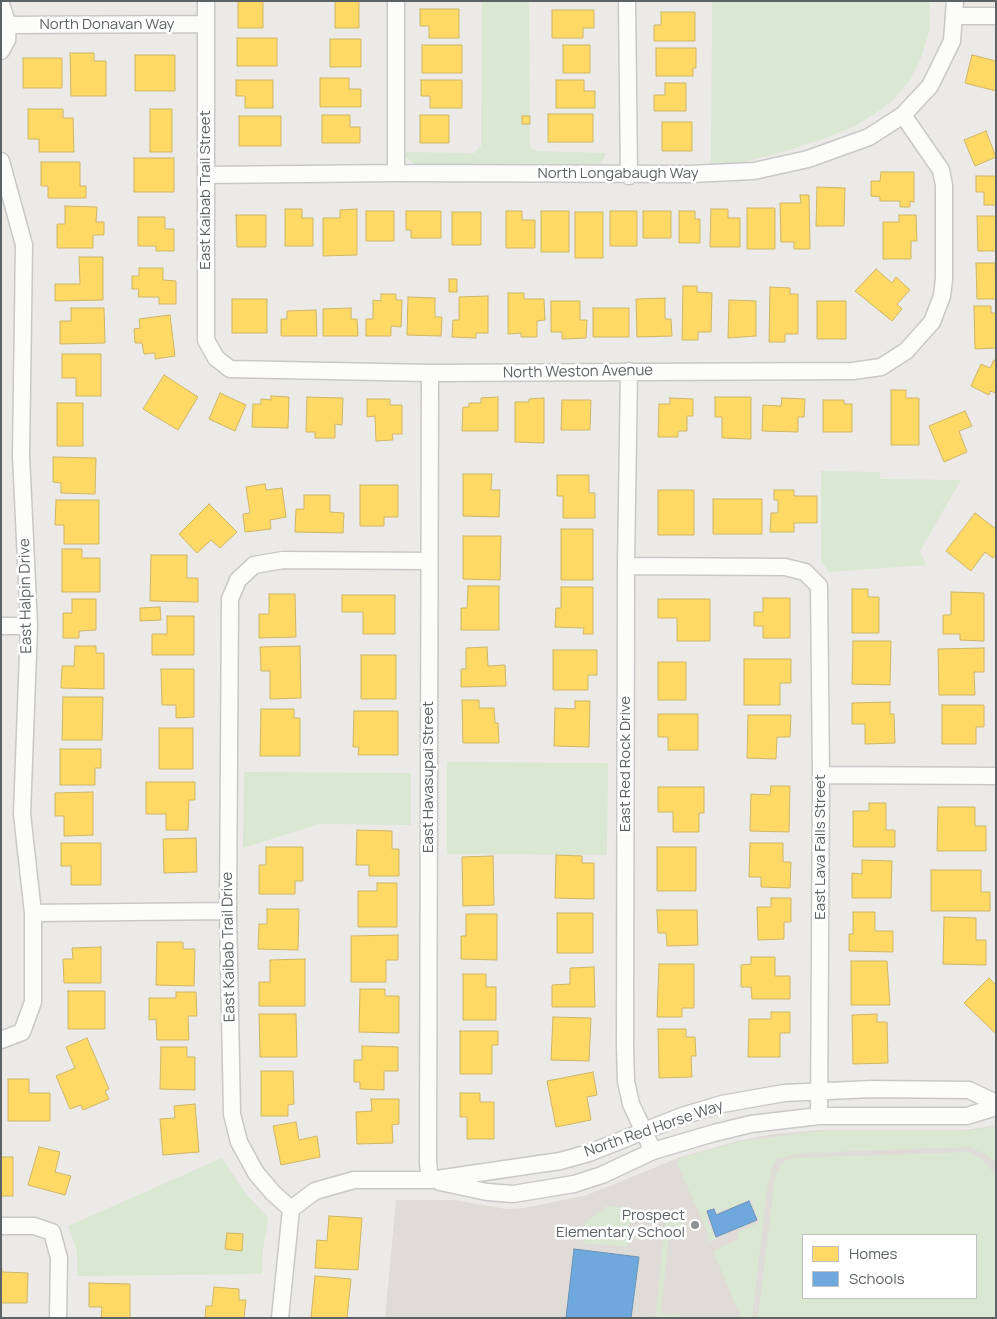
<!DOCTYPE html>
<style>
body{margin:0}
#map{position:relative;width:997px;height:1319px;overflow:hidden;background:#eceae7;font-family:Manrope,sans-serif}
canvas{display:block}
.frame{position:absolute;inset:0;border:2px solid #5d6265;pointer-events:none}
.legend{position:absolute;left:802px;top:1234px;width:175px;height:65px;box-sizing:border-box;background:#fff;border:1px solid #bec0c1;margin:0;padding:6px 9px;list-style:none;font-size:15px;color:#5d6265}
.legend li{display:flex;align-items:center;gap:10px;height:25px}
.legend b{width:25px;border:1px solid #bec0c1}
</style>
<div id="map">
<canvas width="997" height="1319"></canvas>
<div class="frame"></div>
<ul class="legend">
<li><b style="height:14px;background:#ffd966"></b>Homes</li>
<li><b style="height:14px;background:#6fa8dc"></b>Schools</li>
</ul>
</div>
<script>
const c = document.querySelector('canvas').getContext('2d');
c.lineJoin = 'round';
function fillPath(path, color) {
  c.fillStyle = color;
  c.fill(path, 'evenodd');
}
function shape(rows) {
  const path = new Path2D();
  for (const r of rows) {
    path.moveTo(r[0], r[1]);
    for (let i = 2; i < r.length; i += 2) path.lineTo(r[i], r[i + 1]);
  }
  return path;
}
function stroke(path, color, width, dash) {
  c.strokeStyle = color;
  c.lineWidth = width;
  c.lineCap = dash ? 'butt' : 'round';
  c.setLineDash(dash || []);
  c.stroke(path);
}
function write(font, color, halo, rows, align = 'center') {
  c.font = font + ' Manrope,sans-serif';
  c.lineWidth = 5;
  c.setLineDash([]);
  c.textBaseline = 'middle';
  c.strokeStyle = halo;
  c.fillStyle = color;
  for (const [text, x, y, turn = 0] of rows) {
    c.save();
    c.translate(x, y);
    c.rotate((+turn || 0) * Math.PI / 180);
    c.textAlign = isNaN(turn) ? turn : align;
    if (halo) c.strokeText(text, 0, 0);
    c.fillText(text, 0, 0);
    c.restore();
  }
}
const education = shape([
 [996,1125,996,1318,385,1318,396,1200,454,1200,506,1209,525,1208,587,1195,681,1157,737,1141,774,1134,819,1130,965,1130],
 [803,1235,976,1235,976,1298,803,1298]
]);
const green = shape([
 [482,1,529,1,530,147,535,151,605,153,605,157,597,167,415,165,405,156,406,152,474,153,481,146],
 [712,1,929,1,930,28,922,55,910,80,891,102,876,113,853,127,831,136,782,152,729,166,711,165],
 [821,471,880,472,880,479,961,480,920,551,926,565,829,572,821,561],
 [447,762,608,763,607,855,447,854],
 [244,772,411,773,411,825,319,824,243,848],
 [996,1126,996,1164,986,1154,968,1147,803,1153,777,1159,772,1168,767,1189,752,1318,741,1318,713,1251,739,1239,737,1232,759,1223,751,1199,717,1213,715,1207,706,1211,708,1216,706,1218,716,1239,709,1242,706,1229,677,1163,681,1158,737,1142,819,1131,965,1131],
 [968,1152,981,1159,996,1175,996,1318,758,1318,775,1176,780,1166,786,1160,794,1158],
 [803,1235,976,1235,976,1298,803,1298],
 [222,1158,247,1195,266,1215,268,1220,263,1250,262,1274,77,1276,77,1251,68,1226],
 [607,1206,631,1208,627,1247,583,1243,585,1223],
 [673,1215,680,1219,682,1230,678,1234,669,1233,661,1313,679,1315,680,1318,655,1318,666,1217]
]);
const homes = shape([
 [238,1,263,1,263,28,238,28,238,1],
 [335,1,359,1,359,28,335,28,335,1],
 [420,9,459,9,459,38,429,38,429,26,420,26,420,9],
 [552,10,594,10,594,28,583,28,583,38,552,38,552,10],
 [661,12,695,12,695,41,654,41,654,25,661,25,661,12],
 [237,38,277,38,277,66,237,66,237,38],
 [330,39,361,39,361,67,330,67,330,39],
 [422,45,462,45,462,73,422,73,422,45],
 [563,45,590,45,590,73,563,73,563,45],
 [656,48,696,48,696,68,693,68,693,76,656,76,656,48],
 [70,53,94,53,94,61,106,61,106,96,71,96,70,53],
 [135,55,175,55,175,91,135,91,135,55],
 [972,55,996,61,996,91,965,83,972,55],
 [23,58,62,58,62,88,23,88,23,58],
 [320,78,349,78,349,89,361,89,361,107,320,107,320,78],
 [236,80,273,80,273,108,245,108,245,96,236,96,236,80],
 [421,80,462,80,462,108,430,108,430,96,421,96,421,80],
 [556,80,584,80,584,91,595,91,595,108,556,108,556,80],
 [665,83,686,83,686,111,654,111,654,95,665,95,665,83],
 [28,109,63,109,63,118,73,118,74,152,39,152,39,139,28,139,28,109],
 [150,109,172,109,172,152,150,152,150,109],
 [548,114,593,114,593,142,548,142,548,114],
 [322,115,350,115,350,127,360,127,360,143,322,143,322,115],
 [420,115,449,115,449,143,420,143,420,115],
 [239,116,281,116,281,146,239,146,239,116],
 [522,116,530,116,530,124,522,124,522,116],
 [662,122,692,122,692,151,662,151,662,122],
 [986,131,996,157,975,166,964,140,986,131],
 [134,158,174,158,174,192,134,192,134,158],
 [41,162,80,162,80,186,86,186,86,198,48,198,48,186,41,186,41,162],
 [881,172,914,172,914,202,910,201,910,207,900,207,900,201,880,201,880,197,871,196,871,181,880,181,881,172],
 [976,176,996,176,996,205,984,205,984,192,976,192,976,176],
 [817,187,845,188,844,226,816,226,817,187],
 [800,195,809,195,810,249,794,249,794,242,781,242,780,203,801,203,800,195],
 [65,206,97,207,96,222,104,222,104,235,93,235,93,248,57,248,57,224,65,224,65,206],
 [747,208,775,208,775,249,747,249,747,208],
 [285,209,302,209,302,218,313,218,313,246,285,246,285,209],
 [357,209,357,255,323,256,323,218,340,218,340,210,357,209],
 [711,209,728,209,728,218,740,218,740,247,710,247,711,209],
 [366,211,394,211,394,241,366,241,366,211],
 [406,211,441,211,441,238,411,238,411,230,406,230,406,211],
 [506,211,522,211,522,220,535,220,535,248,506,248,506,211],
 [541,211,569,211,569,252,541,252,541,211],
 [610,211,637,211,637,246,610,246,610,211],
 [643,211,671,211,671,238,643,238,643,211],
 [679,211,695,211,695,219,700,219,700,243,679,243,679,211],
 [452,212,481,212,481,245,452,245,452,212],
 [575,212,603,212,603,258,575,258,575,212],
 [236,215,266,215,266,247,237,247,236,215],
 [899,215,916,215,917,241,911,241,911,259,883,259,883,222,899,222,899,215],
 [977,216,996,216,996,251,978,251,977,216],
 [138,217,165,217,165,229,174,229,174,251,156,251,156,246,138,246,138,217],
 [79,257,103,257,103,300,55,301,55,284,80,284,79,257],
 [976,263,995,263,996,299,977,299,976,263],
 [139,268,163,268,163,280,176,281,176,304,159,304,159,297,138,297,139,289,132,289,132,276,139,276,139,268],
 [876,269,892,283,896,277,910,290,897,304,902,309,892,321,855,291,876,269],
 [449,279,457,279,457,292,449,292,449,279],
 [683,286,697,286,697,292,712,293,711,332,698,332,698,340,682,340,683,286],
 [770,287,790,288,790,294,798,294,798,334,785,334,785,342,769,342,770,287],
 [508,293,524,293,524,299,544,299,545,320,537,321,537,337,521,337,521,333,508,334,508,293],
 [381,294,396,294,396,300,402,300,401,327,391,326,391,336,366,336,366,319,373,319,373,300,381,301,381,294],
 [488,296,488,333,476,333,476,338,452,337,453,320,459,320,459,297,488,296],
 [408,297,435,298,435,317,442,317,441,336,407,335,408,297],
 [665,298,665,319,671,319,672,336,637,337,636,299,665,298],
 [232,299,267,299,267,333,232,333,232,299],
 [729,300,756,301,756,336,728,338,729,300],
 [551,301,580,301,580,320,587,320,586,338,562,339,562,332,551,332,551,301],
 [817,301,846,301,846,339,817,339,817,301],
 [974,306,991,306,991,313,996,313,996,348,975,349,974,306],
 [71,308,104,308,105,343,60,344,60,321,71,321,71,308],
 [351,308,351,319,357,319,358,336,323,336,323,309,351,308],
 [593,308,629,308,629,337,593,337,593,308],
 [316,310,317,336,281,336,281,319,287,319,287,311,316,310],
 [170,315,175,356,155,359,155,353,144,354,142,343,135,343,134,329,140,328,139,319,170,315],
 [62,354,101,354,101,396,76,396,76,378,62,378,62,354],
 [994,360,996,361,996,393,990,391,989,395,971,386,981,364,990,368,994,360],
 [164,375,198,397,178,430,143,409,164,375],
 [891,390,906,390,906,398,919,398,919,445,891,445,891,390],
 [220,393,246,405,235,431,209,419,220,393],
 [271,396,289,397,288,428,252,427,253,404,261,404,261,399,271,400,271,396],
 [307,397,343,398,342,425,335,424,335,438,315,438,315,432,306,432,307,397],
 [498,397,498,431,462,431,463,407,469,407,469,403,481,403,481,398,498,397],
 [715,397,751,397,751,439,722,438,722,417,715,417,715,397],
 [544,398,544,443,515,442,515,402,529,402,529,399,544,398],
 [670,398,693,399,693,416,687,416,687,431,678,431,678,437,658,437,659,404,670,404,670,398],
 [782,398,805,399,804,417,798,417,798,432,762,431,763,405,781,406,782,398],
 [367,399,390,399,390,405,402,405,402,434,392,434,393,440,376,441,375,416,367,417,367,399],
 [562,400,591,400,590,430,561,430,562,400],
 [823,400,844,400,844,404,852,404,852,432,823,432,823,400],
 [57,403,83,403,83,446,57,446,57,403],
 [965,411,972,426,959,431,967,452,944,462,929,426,965,411],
 [53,457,96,458,95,494,61,493,61,483,53,482,53,457],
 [463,474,492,474,491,490,500,490,499,517,463,516,463,474],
 [557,475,589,475,589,493,595,493,595,518,563,518,563,496,557,496,557,475],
 [265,484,266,490,282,488,286,517,270,520,271,529,245,532,243,514,250,513,246,487,265,484],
 [360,485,398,485,398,517,384,517,384,526,360,526,360,485],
 [658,490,694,490,694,535,658,535,658,490],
 [774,490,794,490,794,496,817,496,817,523,794,523,794,532,770,532,771,513,778,513,778,500,774,500,774,490],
 [304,495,330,495,330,512,344,513,343,533,295,532,296,509,304,509,304,495],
 [713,499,762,499,762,534,713,534,713,499],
 [56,500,99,500,99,544,64,544,64,525,55,525,56,500],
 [209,504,237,532,220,548,211,540,197,553,179,534,209,504],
 [975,513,996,529,996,554,993,558,985,552,971,571,946,551,975,513],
 [561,529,593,529,593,580,561,580,561,529],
 [463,536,501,536,500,580,463,579,463,536],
 [62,549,82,549,82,558,100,558,100,592,62,592,62,549],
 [151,555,187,555,187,578,198,578,198,602,150,601,151,555],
 [468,586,499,586,499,630,461,630,461,608,467,608,468,586],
 [561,587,593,587,593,634,583,634,584,628,555,627,556,608,561,608,561,587],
 [852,589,868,589,868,597,879,597,879,633,852,633,852,589],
 [951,592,984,593,984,641,960,640,960,634,943,634,943,615,951,615,951,592],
 [269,594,295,594,296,637,259,638,259,614,269,614,269,594],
 [342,595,395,595,395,634,363,634,363,612,342,612,342,595],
 [763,598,790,598,790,638,763,638,763,626,754,626,754,612,763,612,763,598],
 [72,599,96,599,96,630,79,631,79,638,63,638,63,613,72,613,72,599],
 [658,599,710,599,710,641,677,641,677,618,658,618,658,599],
 [160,607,161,620,140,621,140,608,160,607],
 [167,616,194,616,194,655,152,655,152,634,167,634,167,616],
 [853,641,891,641,890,685,852,684,853,641],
 [75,646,96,646,96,653,104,653,104,689,61,688,62,666,74,666,75,646],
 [300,646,301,698,270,699,270,671,261,671,260,647,300,646],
 [487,647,488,666,505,665,506,686,461,687,461,669,466,669,466,648,487,647],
 [984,648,984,672,974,672,975,695,939,695,938,649,984,648],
 [553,650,597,650,597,675,588,675,588,690,553,690,553,650],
 [361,655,396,655,396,699,361,699,361,655],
 [744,659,791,659,791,683,780,683,780,705,744,705,744,659],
 [658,662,686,662,686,700,658,700,658,662],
 [161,669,194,669,194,717,176,718,176,705,162,705,161,669],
 [63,697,103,697,102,740,62,740,63,697],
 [462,700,479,700,479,708,494,708,495,723,498,723,499,743,463,743,462,700],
 [575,701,590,701,589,747,554,746,555,708,575,709,575,701],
 [890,702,890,714,894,714,895,743,865,744,865,724,852,724,852,703,890,702],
 [942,705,984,705,984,727,976,727,976,744,942,744,942,705],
 [261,709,294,709,294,718,300,718,300,756,260,756,261,709],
 [354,711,398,711,398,755,358,755,359,747,353,747,354,711],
 [658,714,698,714,698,750,668,750,668,737,658,737,658,714],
 [748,715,791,715,790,737,777,737,776,759,747,758,748,715],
 [159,728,193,728,193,769,159,769,159,728],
 [60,749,101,749,101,768,95,768,95,785,60,785,60,749],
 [146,782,195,782,195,800,189,800,188,830,166,830,166,814,146,814,146,782],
 [771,786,790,786,789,832,750,831,751,794,770,795,771,786],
 [658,787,704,787,704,813,699,813,699,832,673,832,673,812,658,812,658,787],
 [93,792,93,835,64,836,64,816,55,816,55,793,93,792],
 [869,803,886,803,886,830,895,830,895,847,853,847,853,811,869,811,869,803],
 [938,807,975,807,975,826,986,826,986,851,937,851,938,807],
 [357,830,392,831,392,849,399,849,399,876,369,876,369,865,356,865,357,830],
 [196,838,197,872,164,873,163,839,196,838],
 [61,843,101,843,101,885,71,885,71,866,61,866,61,843],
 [750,843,783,843,783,862,791,862,790,888,761,887,761,877,749,877,750,843],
 [266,847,303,847,303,881,295,881,295,894,259,894,259,865,266,865,266,847],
 [657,847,696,847,696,891,657,891,657,847],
 [556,855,582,856,582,863,594,863,594,899,555,898,556,855],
 [493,856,494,905,463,906,462,857,493,856],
 [862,860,892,861,891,898,852,898,852,873,862,874,862,860],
 [931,870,981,870,981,892,990,892,990,911,931,911,931,870],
 [377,883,397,883,397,927,358,927,358,891,377,891,377,883],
 [771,898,791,898,791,922,784,922,784,939,758,940,757,907,771,907,771,898],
 [267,909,299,909,298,950,258,949,259,924,267,924,267,909],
 [657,910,697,910,698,945,667,946,666,933,658,933,657,910],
 [853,912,875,912,875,931,893,931,893,952,849,951,849,934,853,934,853,912],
 [557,913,593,913,593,953,557,953,557,913],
 [466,914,497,914,497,960,461,959,461,936,466,936,466,914],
 [944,917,976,918,976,940,986,940,986,965,943,964,944,917],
 [398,935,398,960,386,960,386,982,351,982,351,936,398,935],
 [157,942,183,942,183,949,195,949,194,986,156,985,157,942],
 [101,947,101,983,64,983,63,959,73,959,72,948,101,947],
 [751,957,775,957,775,976,790,976,790,999,752,999,751,987,741,987,741,965,751,964,751,957],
 [305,959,305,1006,259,1006,259,982,270,982,270,960,305,959],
 [851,961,887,961,890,1005,851,1005,851,961],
 [659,964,694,964,694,1008,682,1008,682,1017,657,1017,659,964],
 [594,967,595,1007,552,1007,552,985,570,984,570,968,594,967],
 [463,974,486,974,486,987,496,987,496,1020,463,1020,463,974],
 [989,978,996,985,996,1034,964,1003,989,978],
 [360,989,385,989,385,996,399,996,399,1033,359,1032,360,989],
 [68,991,105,991,105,1029,68,1029,68,991],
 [176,992,196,992,197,1016,188,1016,189,1040,157,1040,156,1019,149,1020,149,998,176,998,176,992],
 [771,1012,790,1012,790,1033,780,1033,780,1057,748,1057,749,1019,771,1019,771,1012],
 [259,1014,296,1014,297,1057,260,1057,259,1014],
 [877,1014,877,1022,887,1022,888,1063,853,1064,852,1015,877,1014],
 [553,1017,591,1018,589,1061,551,1060,553,1017],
 [658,1029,686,1029,686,1037,695,1037,696,1056,691,1056,692,1077,659,1078,658,1029],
 [460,1031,498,1031,498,1045,492,1045,492,1074,460,1074,460,1031],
 [87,1038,109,1089,105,1091,109,1099,83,1110,81,1105,70,1109,56,1076,75,1068,66,1047,87,1038],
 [362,1046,398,1047,398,1071,384,1071,384,1090,360,1089,360,1082,354,1082,354,1060,362,1060,362,1046],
 [161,1047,187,1047,187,1057,195,1057,195,1090,160,1089,161,1047],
 [261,1071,293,1071,294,1104,288,1105,288,1116,261,1116,261,1071],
 [593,1072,597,1095,587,1097,591,1120,556,1127,547,1081,593,1072],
 [8,1079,29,1079,29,1093,50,1093,50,1121,8,1121,8,1079],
 [460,1093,480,1093,480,1102,494,1102,494,1139,467,1139,467,1117,460,1117,460,1093],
 [371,1099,399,1099,399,1124,392,1125,393,1143,357,1144,356,1112,372,1111,371,1099],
 [195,1104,199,1152,163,1155,160,1119,175,1118,174,1106,195,1104],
 [296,1122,299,1140,317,1136,320,1157,281,1165,273,1126,296,1122],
 [39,1147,60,1152,55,1172,71,1176,65,1195,28,1185,39,1147],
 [1,1157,13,1157,13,1196,1,1196,1,1157],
 [329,1216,362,1218,358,1270,315,1268,317,1240,327,1241,329,1216],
 [227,1233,243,1234,242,1251,225,1249,227,1233],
 [1,1261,2,1272,28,1273,27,1303,1,1303,1,1261],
 [315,1276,351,1279,347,1318,311,1318,315,1276],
 [89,1283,130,1284,130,1318,101,1318,102,1307,89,1307,89,1283],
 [214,1287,239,1289,239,1300,246,1300,244,1318,205,1318,206,1306,212,1306,214,1287]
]);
const schools = shape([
 [749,1201,757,1220,716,1237,707,1211,714,1209,716,1215,749,1201],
 [574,1249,639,1257,631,1318,566,1318,574,1249]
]);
const minor = shape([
 [206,1,206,340,216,358,230,369,430,373,853,371,881,367,906,351,932,322,942,296,944,279,944,185,941,170,903,115],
 [396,1,396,173],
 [627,1,629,176],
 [1,4,8,25,7,40,1,51],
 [956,16,996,16],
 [8,25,206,24],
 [1,161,24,245,21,455,29,626,22,814,33,913,33,1002,22,1032,1,1040],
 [206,175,396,173,690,174,754,171,808,159,869,137,903,115,930,86,952,41,955,1],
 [629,371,626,566,625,1047,626,1081,631,1104,653,1151],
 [430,373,428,1162,430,1180],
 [626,566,785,567,805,572,819,586,821,775,819,1116],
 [1,626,29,626],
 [821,775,996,776],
 [33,913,228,911],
 [440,1182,487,1192,513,1194,574,1184,602,1175,653,1151,714,1133,751,1124,819,1116,967,1116,996,1107],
 [291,1209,273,1193,256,1173,239,1142,232,1114,228,911,230,599,238,580,254,565,283,560,429,561],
 [291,1209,315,1191,354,1180,430,1180,560,1161,589,1153,682,1116,722,1104,784,1093,872,1089,969,1090,996,1103],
 [1,1226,34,1226,52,1232,59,1258,58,1318],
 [280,1318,291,1209]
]);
const markers = [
 [695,1225,5,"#8f9292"]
];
const streetNames = [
 ["North Donavan Way",107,25],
 ["North Longabaugh Way",618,174],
 ["East Kaibab Trail Street",206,190,-90],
 ["North Weston Avenue",578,372,-1],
 ["East Halpin Drive",26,596,-91],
 ["East Red Rock Drive",626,764,-90],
 ["East Havasupai Street",429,777,-90],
 ["East Lava Falls Street",821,847,-90],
 ["East Kaibab Trail Drive",229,947,-91],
 ["North Red Horse Way",654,1129,-19]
];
const poiNames = [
 ["Prospect",685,1216],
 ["Elementary School",685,1233]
];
fillPath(education, '#dfdcd7');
fillPath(green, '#d9e7d3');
fillPath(homes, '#ffd966');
stroke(homes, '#ceb566', 1);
fillPath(schools, '#6fa8dc');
stroke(schools, '#6a93b8', 1);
stroke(minor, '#c8c8c8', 19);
stroke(minor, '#fcfcfb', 16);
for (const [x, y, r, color] of markers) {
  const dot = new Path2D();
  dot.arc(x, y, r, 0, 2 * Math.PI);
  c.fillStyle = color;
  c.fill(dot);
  stroke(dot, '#fff', 2);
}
write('15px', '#5d6265', '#fff', streetNames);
write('15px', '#5d6265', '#fff', poiNames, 'right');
</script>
